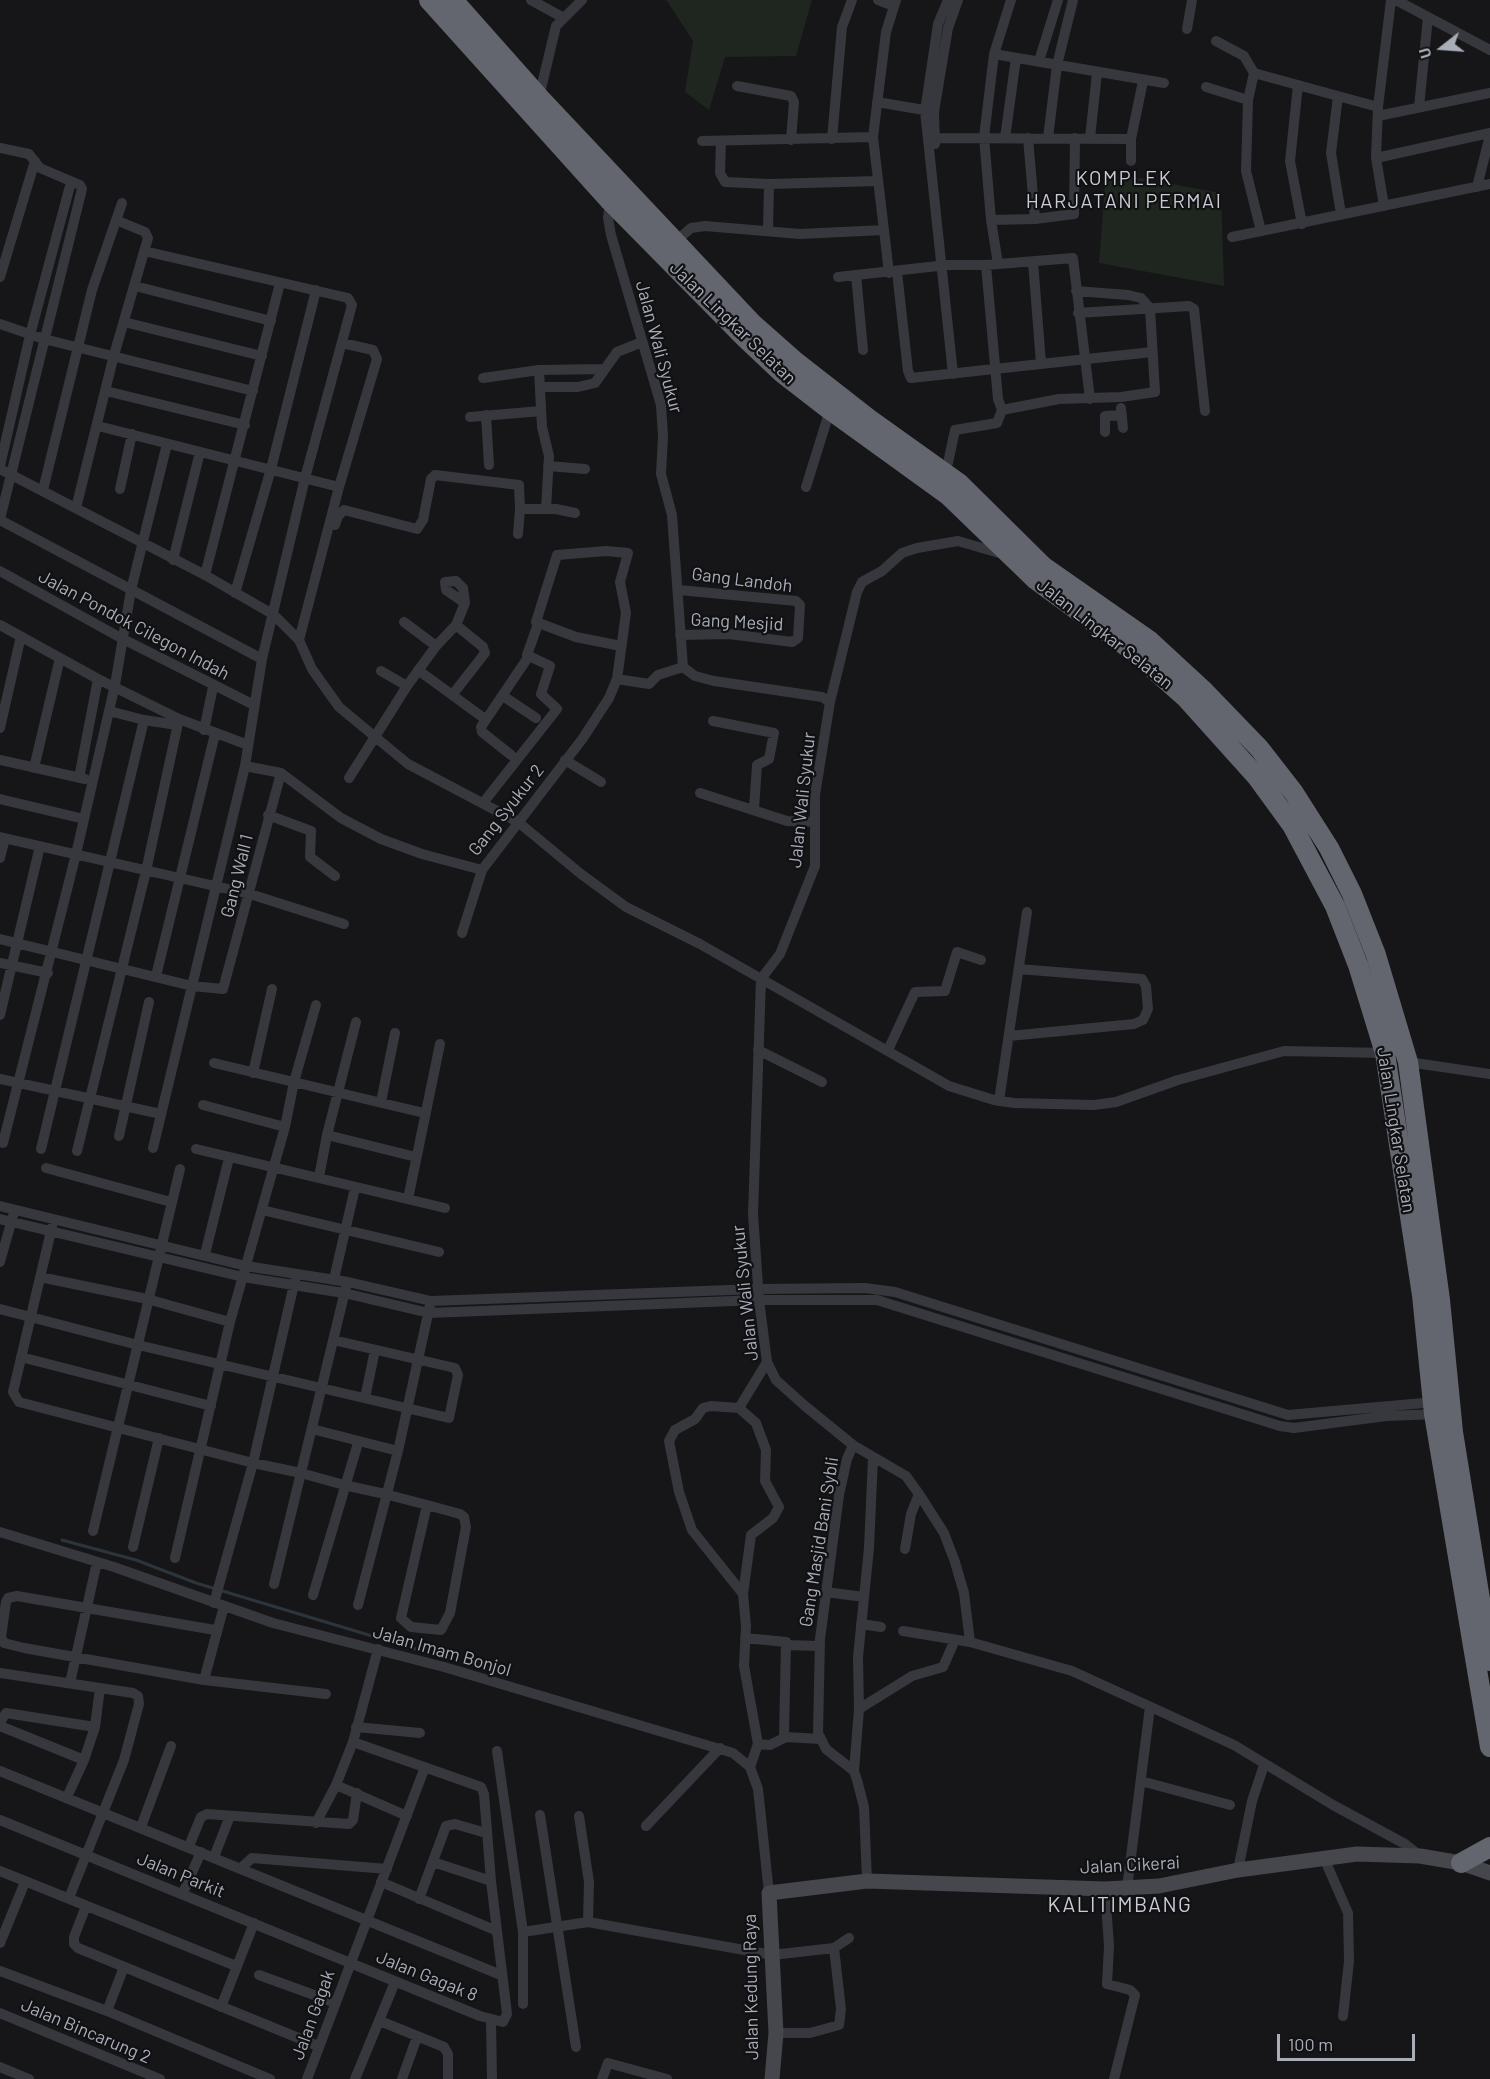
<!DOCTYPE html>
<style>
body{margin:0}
#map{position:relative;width:1490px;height:2079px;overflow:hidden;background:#161618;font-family:Barlow,sans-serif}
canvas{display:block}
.north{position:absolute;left:1412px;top:18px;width:60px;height:60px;-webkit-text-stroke:4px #111113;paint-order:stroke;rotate:253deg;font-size:16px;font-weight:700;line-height:24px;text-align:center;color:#a8adb8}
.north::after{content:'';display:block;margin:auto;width:21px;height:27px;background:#a8adb8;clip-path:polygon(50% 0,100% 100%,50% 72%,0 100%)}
.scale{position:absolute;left:1277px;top:2034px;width:138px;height:27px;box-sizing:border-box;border:3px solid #a8adb8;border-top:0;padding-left:8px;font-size:18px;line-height:21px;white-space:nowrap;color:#a8adb8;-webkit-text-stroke:4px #111113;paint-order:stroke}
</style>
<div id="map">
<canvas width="1490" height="2079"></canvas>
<div class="north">U</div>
<div class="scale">100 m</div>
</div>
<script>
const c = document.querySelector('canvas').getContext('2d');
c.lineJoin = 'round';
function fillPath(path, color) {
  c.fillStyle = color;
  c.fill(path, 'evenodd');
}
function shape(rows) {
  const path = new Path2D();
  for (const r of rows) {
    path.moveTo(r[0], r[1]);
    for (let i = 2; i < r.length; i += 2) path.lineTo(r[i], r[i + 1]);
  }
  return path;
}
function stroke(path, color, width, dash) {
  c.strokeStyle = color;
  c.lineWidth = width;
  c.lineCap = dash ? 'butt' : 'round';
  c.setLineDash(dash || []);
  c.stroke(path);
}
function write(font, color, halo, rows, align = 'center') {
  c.font = font + ' Barlow,sans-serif';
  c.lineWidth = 4.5;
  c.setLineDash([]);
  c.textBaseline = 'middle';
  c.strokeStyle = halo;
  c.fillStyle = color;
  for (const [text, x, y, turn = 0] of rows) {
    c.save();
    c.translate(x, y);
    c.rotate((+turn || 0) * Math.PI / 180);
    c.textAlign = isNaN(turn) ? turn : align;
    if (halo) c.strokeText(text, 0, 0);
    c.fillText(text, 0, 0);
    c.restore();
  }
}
const green = shape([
 [663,0,812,0,796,56,725,57,709,110,685,92,693,41,667,1],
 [1106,172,1221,193,1224,286,1099,263]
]);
const stream = shape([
 [62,1540,136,1560,196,1583,422,1651]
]);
const street = shape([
 [531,0,562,17],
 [878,0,894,6],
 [948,0,938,24,925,111,953,374],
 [1396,0,1490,50],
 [1187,29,1192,0],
 [1216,41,1244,56,1254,73,1378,107],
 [994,54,1164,83],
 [1039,61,1058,0],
 [1254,73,1248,100,1246,171,1261,231],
 [1298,85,1290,161,1302,224],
 [737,86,791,96,794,102,791,140],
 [1206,87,1248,100],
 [1338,96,1331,153,1341,214],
 [539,97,556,26,582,0],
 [877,102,930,111],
 [1419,107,1428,17],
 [1378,116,1490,93],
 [928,138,1131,139],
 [1005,138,1016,58],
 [1028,138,1035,219],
 [1048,138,1057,65,1073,0],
 [1090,138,1097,73],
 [832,139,842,27,852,0],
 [702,141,873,137],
 [721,141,720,173,725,182,769,184,878,181],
 [935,144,934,112,948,28,958,0],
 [0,148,29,154,40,168,80,185,82,189,0,519],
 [1376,158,1490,133],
 [1131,161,1131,139,1143,81],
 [1477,187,1490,135],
 [610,201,608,218,611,235,661,405,663,436,661,474,672,515,683,667,695,676,714,681,822,697,830,702,815,795,815,866,780,954,761,979,753,1214,759,1300,767,1362,776,1380,805,1406,853,1445,906,1476,919,1494,944,1533,955,1562,964,1593,970,1642],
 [1384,206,1376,158,1378,107,1391,0],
 [991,220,1035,219,1074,214,1075,138],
 [768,231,769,184],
 [1232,237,1490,184],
 [675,242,691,228,705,226,800,234,884,230],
 [144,251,348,298,352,305,305,478,262,659,245,766,153,1148],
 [1033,262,1041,363],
 [998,264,991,220,984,137,994,54,1011,0],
 [897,272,908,371,911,378,1152,352],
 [889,273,873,137,886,32,896,0],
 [856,275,863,350],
 [0,277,35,161],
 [838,277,947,265,986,265,1073,258,1090,399],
 [135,286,271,321],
 [1078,313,1189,306,1194,309,1205,411],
 [124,322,262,356],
 [0,324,44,339,253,391],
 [483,378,539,370],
 [540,387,578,387,595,383,617,352,642,342],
 [106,391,245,425],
 [1121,408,1123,428],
 [1002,410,1059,399,1121,397,1155,392,1150,308,1141,298,1128,295,1076,291],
 [486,415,489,465],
 [470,417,541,411],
 [98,426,339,487],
 [1105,432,1105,416,1122,415],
 [948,463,955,430,997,423,1002,410,998,399,986,265],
 [0,466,30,335,71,182],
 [548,466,585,469],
 [0,469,205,575,274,615,299,640,312,669,339,707,408,764,518,822,581,874,626,907,700,944,949,1086,994,1100,1014,1103,1094,1105,1116,1102,1178,1080,1284,1051,1385,1053],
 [806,487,830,410],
 [120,489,132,434],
 [43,490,92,290,122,203],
 [76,508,114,355,148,238,145,232,116,220],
 [546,509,549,456,542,427,539,370,603,369],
 [0,520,262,659],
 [335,525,338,516,344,510,417,529,423,520,431,479,435,475,519,485,520,509],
 [518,534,520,509,556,509,575,513],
 [173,560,200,452],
 [0,571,121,638,254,705],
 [205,575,280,283],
 [679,590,796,601,800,605,798,638,792,642,729,634,680,635],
 [235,593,271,469,316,290],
 [404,622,436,646],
 [0,625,98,679,179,719,248,745],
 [299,640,339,487,377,359,373,350,342,343],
 [418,670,485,719],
 [381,671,407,686],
 [617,679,649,684,658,675,683,667],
 [453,694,485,653,483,647,456,625],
 [503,696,536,718],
 [830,702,857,592,862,582,882,571,902,553,917,548,958,541,1006,555],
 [109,711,144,720,177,725],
 [713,721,774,733,769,759,757,765,754,809],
 [0,728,21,636],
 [204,730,213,687],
 [511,755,482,732,481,727,527,659],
 [0,760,85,779],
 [565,760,601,782],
 [245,766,281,773,341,818,381,839,422,854,482,870,583,738,609,698,617,679,626,613,620,582,628,553,606,551,557,555,536,622,576,637,621,646],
 [34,768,60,658],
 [79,778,98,679],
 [349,778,407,686,436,646,456,625,465,603,463,588,456,581,445,582,446,590,465,603],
 [700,793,787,821,815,822],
 [0,799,84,819],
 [483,803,557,709,541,694,550,666,527,655,538,624],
 [268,815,311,831,310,857,335,876],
 [0,837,250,894,344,924],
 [0,858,5,838],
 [462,933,482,870],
 [0,939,192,986,223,989,281,773],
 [0,963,48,973],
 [156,976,215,734],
 [0,1015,40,846],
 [1009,1036,1134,1024,1143,1020,1148,1009,1146,986,1142,979,1019,969],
 [758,1050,822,1082],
 [888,1050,915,992,945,991,957,952,981,960],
 [1408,1062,1490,1074],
 [214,1063,424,1113],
 [253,1073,272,989],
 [0,1079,161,1114],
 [999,1101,1027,912],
 [381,1102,395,1033],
 [203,1105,285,1127],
 [327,1135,416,1157],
 [119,1136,149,1002],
 [3,1143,76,854,115,685,131,590,167,444],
 [41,1149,144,720],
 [196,1149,445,1208],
 [77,1151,146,871,179,719],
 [46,1168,171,1202],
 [319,1177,327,1135,356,1022],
 [408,1199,440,1044],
 [0,1206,246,1266,348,1282,431,1301,758,1289,865,1288,895,1292,1288,1415,1435,1402],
 [262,1210,439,1252],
 [0,1219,243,1277,344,1293,429,1313,759,1300,877,1300,1280,1426,1294,1428,1386,1416,1439,1414],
 [52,1227,13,1392,19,1402,253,1463,301,1473,344,1485,385,1494,427,1505,460,1514,464,1517,466,1527,450,1613,441,1630,411,1627,401,1618,427,1505],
 [205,1254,229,1158],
 [0,1262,13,1216],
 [40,1277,147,1299,230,1322],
 [334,1279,355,1188],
 [0,1309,138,1345,449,1418,458,1375,455,1368,333,1340],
 [21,1357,211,1406],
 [365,1398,375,1350],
 [739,1408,767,1362],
 [312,1429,398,1451],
 [853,1445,847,1459,839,1495,820,1639,818,1733,826,1749,854,1771,857,1780,864,1807,867,1881],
 [93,1531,180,1169],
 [0,1532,114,1567,273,1623,444,1667,733,1753,750,1767,758,1789,769,1893],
 [133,1547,159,1438],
 [905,1549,911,1514,919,1494],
 [175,1558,230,1322,285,1127,294,1082,316,1005],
 [274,1584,346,1287],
 [826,1592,864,1597],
 [743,1594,751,1535,773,1518,779,1507,765,1481,766,1450,756,1423,739,1408,711,1406,703,1408,695,1419,675,1430,669,1441,679,1492,692,1530,743,1594,746,1626,744,1666,758,1744,750,1767],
 [313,1595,358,1443],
 [214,1603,253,1463,295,1280],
 [358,1605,398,1451,430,1305],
 [861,1624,881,1627],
 [215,1630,17,1596,8,1598,6,1602,1,1637,4,1643,24,1648,204,1680,224,1606],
 [903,1631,970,1642,1072,1671,1234,1745,1333,1805,1405,1844,1420,1856],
 [745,1638,786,1642,784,1737],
 [786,1645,819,1646],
 [0,1673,133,1693,138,1696,139,1704,124,1760,69,1898],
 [204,1680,326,1694],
 [70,1683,97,1562],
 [859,1709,912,1676,943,1667,955,1640],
 [0,1722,6,1713,95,1727],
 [0,1726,84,1760],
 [356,1727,420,1733],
 [758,1744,770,1745,786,1737,820,1739],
 [497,1751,523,1932,523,2004],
 [0,1771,501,1975],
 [854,1771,859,1709,858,1657,869,1548,873,1458],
 [1141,1781,1230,1805],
 [336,1785,407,1816],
 [67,1797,84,1760,95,1727,100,1688],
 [540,1815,576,2047],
 [579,1816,589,1882,588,1922],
 [0,1820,480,2016,503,2022,507,2014,491,1881,484,1794,481,1787,353,1742],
 [316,1823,336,1785,353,1742,378,1649],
 [646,1826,720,1748],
 [141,1827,171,1746],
 [189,1846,201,1817,207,1814,349,1824,353,1820,357,1793],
 [214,1857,230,1816],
 [1324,1858,1348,1913,1349,1961,1343,2016],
 [433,1862,491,1881],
 [241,1868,252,1858,387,1869],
 [1238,1870,1252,1801,1264,1765],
 [0,1871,236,1966],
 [381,1882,497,1931],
 [1127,1888,1150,1707],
 [1105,1889,1109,1946,1107,1984,1130,1990,1135,1995,1114,2079],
 [183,1893,201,1852],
 [419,1899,446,1826,455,1824,486,1833],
 [86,1906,74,1937,74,1944,78,1948,318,2046],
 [523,1932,588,1922,772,1955,834,1948,849,1938],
 [0,1943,25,1882],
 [0,1971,107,2011,270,2079],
 [259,1975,336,2003],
 [221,2007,254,1923],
 [107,2011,124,1967],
 [0,2013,160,2079],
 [491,2020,492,2079],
 [380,2021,444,2047,448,2054,448,2079],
 [776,2033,810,2033,839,2025,841,2009,834,1948],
 [0,2067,29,2079],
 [307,2079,425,1767],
 [355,2079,395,1982],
 [402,2079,417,2037],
 [602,2079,608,2063,667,2079]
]);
const secondary = shape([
 [772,2079,776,2033,769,1893,867,1881,1105,1889,1159,1886,1238,1870,1357,1854,1420,1856,1461,1863,1490,1873]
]);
const highway = shape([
 [429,0,610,201,745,338,781,372,830,410,949,496,1036,580,1134,652,1186,698,1257,777,1292,825,1335,906,1358,965,1385,1053,1422,1295,1434,1414,1490,1747],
 [453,0,539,97,753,324,796,362,869,419,960,484,1044,567,1150,641,1202,689,1259,748,1294,793,1329,848,1352,894,1376,955,1408,1062,1440,1300,1453,1432,1490,1661],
 [1461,1863,1490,1847]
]);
const streetNames = [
 ["Jalan Lingkar Selatan",733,323,44],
 ["Jalan Wali Syukur",659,347,75],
 ["Gang Landoh",742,580,7],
 ["Gang Mesjid",737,622,3],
 ["Jalan Pondok Cilegon Indah",134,625,28],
 ["Jalan Lingkar Selatan",1105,634,38],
 ["Jalan Wali Syukur",802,800,-84],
 ["Gang Syukur 2",506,810,-52],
 ["Gang Wall 1",237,876,-76],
 ["Jalan Lingkar Selatan",1396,1130,81],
 ["Jalan Wali Syukur",745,1293,-96],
 ["Gang Masjid Bani Sybli",819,1542,-81],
 ["Jalan Imam Bonjol",442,1651,16],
 ["Jalan Cikerai",1130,1865,-3],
 ["Jalan Parkit",181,1875,22],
 ["Jalan Gagak 8",427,1976,22],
 ["Jalan Kedung Raya",751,1987,-91],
 ["Jalan Gagak",313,2015,-70],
 ["Jalan Bincarung 2",86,2031,23]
];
const neighbourhoodNames = [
 ["KOMPLEK",1124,178],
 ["HARJATANI PERMAI",1124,201]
];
const quarterNames = [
 ["KALITIMBANG",1120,1905]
];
fillPath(green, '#1e261f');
stroke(stream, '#2c353c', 3);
stroke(street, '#37383d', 10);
stroke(secondary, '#45474d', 15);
stroke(highway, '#63666e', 20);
write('18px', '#a8adb8', '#111113', streetNames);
c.letterSpacing = '1.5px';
write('20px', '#c9ccd4', '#111113', neighbourhoodNames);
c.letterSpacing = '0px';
c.letterSpacing = '1.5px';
write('21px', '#c9ccd4', '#111113', quarterNames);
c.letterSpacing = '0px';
</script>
